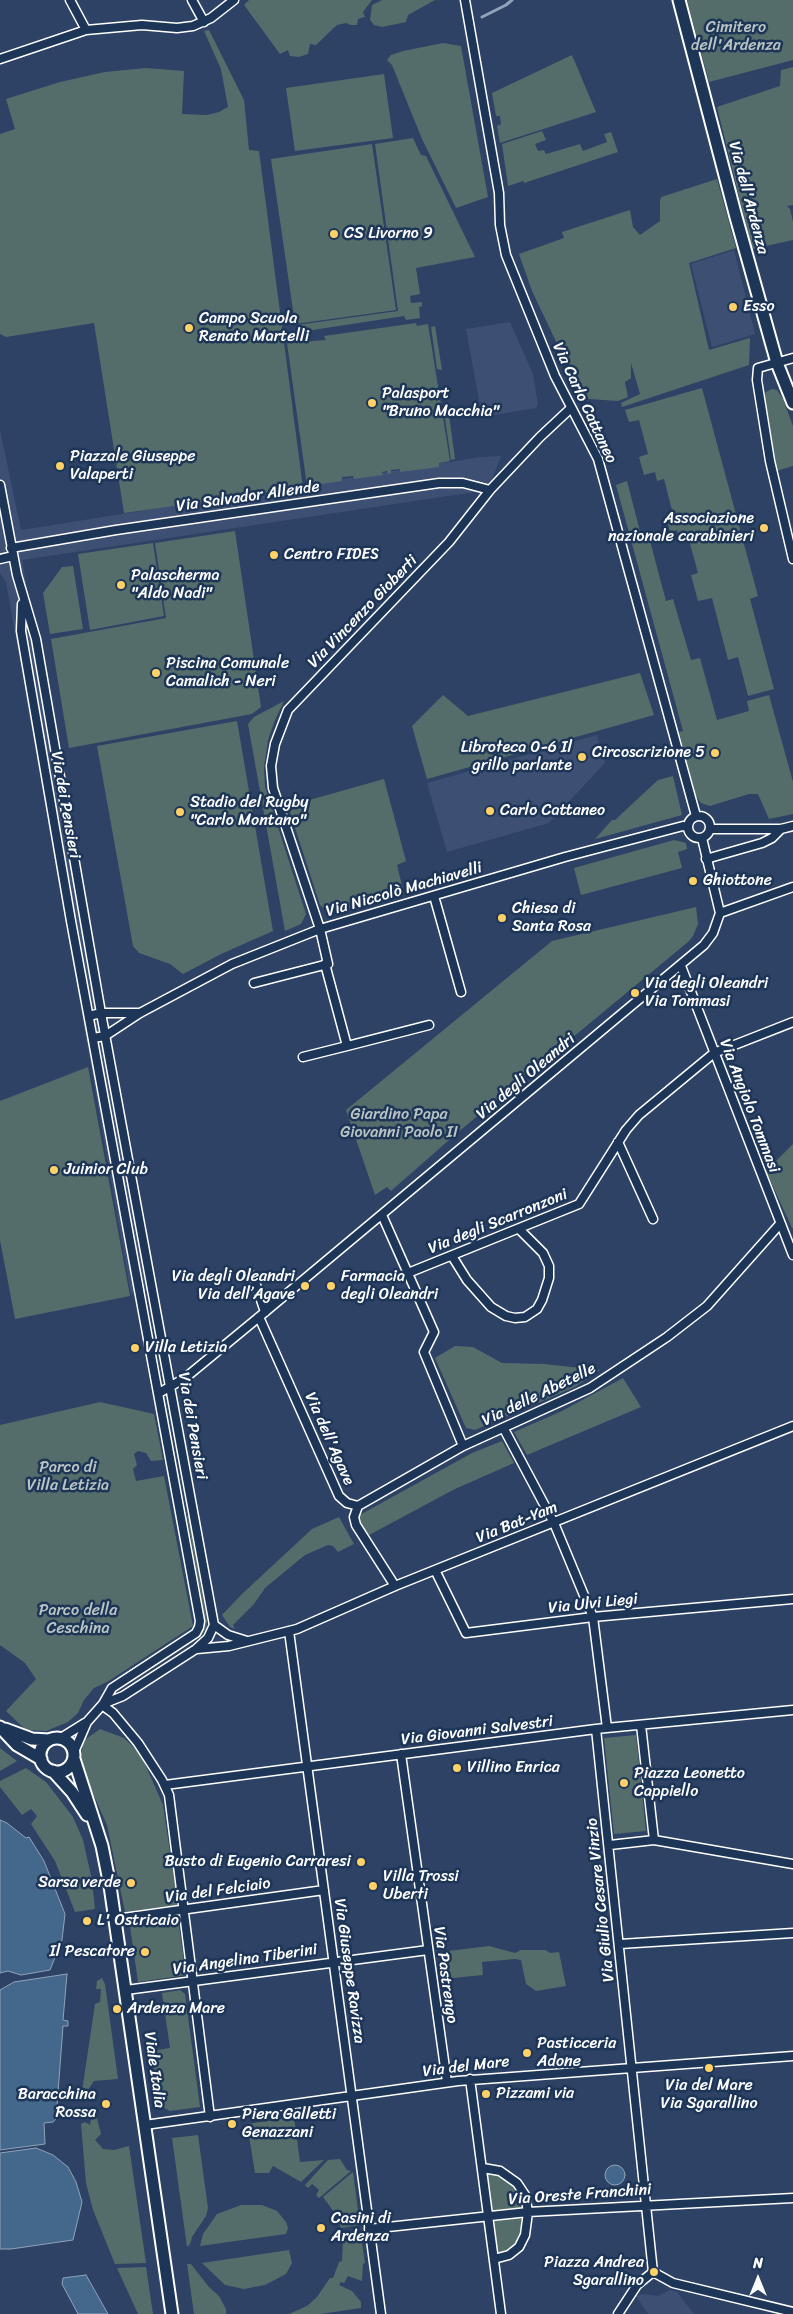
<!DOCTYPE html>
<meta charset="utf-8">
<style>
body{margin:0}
#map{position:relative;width:793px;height:2314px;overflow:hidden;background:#2d4265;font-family:Sriracha,sans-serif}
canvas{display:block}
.north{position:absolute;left:733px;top:2254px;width:50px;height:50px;-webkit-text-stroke:4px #1d3557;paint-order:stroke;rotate:0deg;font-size:14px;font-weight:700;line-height:20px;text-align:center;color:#fff}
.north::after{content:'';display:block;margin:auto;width:18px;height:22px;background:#fff;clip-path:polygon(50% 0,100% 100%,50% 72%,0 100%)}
</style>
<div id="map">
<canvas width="793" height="2314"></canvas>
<div class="north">N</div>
</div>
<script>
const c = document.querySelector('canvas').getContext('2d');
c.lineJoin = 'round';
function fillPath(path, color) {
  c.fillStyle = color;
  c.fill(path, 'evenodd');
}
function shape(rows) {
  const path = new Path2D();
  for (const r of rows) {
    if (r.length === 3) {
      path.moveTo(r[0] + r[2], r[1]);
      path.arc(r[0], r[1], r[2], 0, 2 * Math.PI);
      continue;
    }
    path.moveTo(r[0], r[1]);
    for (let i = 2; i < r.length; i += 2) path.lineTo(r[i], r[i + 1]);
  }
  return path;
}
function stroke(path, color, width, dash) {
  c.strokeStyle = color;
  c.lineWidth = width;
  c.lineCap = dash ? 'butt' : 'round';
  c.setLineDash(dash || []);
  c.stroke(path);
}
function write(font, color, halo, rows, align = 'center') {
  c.font = font + ' Sriracha,sans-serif';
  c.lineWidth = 5;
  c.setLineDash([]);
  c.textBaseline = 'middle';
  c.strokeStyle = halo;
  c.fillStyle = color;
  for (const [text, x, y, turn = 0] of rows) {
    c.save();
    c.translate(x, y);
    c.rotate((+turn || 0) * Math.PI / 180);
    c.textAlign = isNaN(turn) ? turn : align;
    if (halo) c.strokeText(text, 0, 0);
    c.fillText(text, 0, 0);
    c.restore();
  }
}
const built = shape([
 [734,250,755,334,712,347,691,264],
 [510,322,533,374,538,404,536,408,482,417,466,329],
 [0,430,21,530,481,457,501,456,488,490,22,560,148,1291,131,1294,6,582,0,573],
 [597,735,605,763,549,823,447,852,427,783],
 [670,2290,677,2292,694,2314,648,2314,636,2296,643,2294,658,2296]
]);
const green = shape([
 [249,0,372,0,363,12,365,17,358,19,357,25,351,25,346,23,337,25,316,45,310,44,308,54,299,57,290,56,288,50,280,54,244,5],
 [382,0,435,0,408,15,406,22,382,27,374,25,370,20,372,5],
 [687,0,793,0,793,60,709,82],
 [209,30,244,100,249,150,259,151,303,488,124,513,94,323,6,337,0,334,0,134,15,129,6,99,60,82,105,72,146,68,184,71,182,114,207,115,219,112,228,107,221,69,204,31],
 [443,43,461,46,488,197,456,208,422,139,392,65,387,60,391,55,403,51],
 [572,55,596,112,500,143,497,126,501,124,500,116,496,116,492,93],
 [793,67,793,205,787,206,790,209,793,222,793,240,752,249,717,107,780,86,781,70],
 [384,74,393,138,295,151,286,88],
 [542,131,546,140,535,144,538,151,544,150,546,154,580,144,583,151,607,142,604,134,611,132,618,152,524,183,523,181,508,186,502,144],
 [413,138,421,155,426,156,475,257,416,268,420,294,410,296,411,303,422,302,422,306,419,307,420,318,406,320,404,316,306,331,297,325,398,311,375,144],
 [372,144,396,310,295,324,271,159],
 [717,179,736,248,689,263,709,350,750,338,749,365,622,407,621,403,640,394,631,363,631,378,625,382,628,397,618,401,589,399,580,392,532,291,519,254,564,238,562,232,630,210,633,227,640,235,660,221,660,201,661,197],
 [416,323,417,326,428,324,450,461,439,463,439,467,400,472,400,469,391,470,391,473,388,474,387,471,382,472,383,475,354,479,353,476,342,477,342,481,307,486,287,343,326,340,324,336],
 [435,326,442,370,437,369,431,327],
 [702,388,758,596,750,599,774,689,748,696,738,657,728,660,712,598,698,601,691,575,698,573,689,540,680,542,677,530,670,532,666,517,673,514,664,479,657,481,655,472,644,475,639,457,648,454,639,420,629,422,625,410],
 [772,389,777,390,783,399,793,426,793,466,776,471,763,398,766,392],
 [449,415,455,459,451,460,445,418],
 [627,481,643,543,650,541,666,601,673,599,691,660,700,658,717,720,749,711,747,701,769,695,793,782,793,814,769,819,758,794,749,794,710,806,701,803,696,796,679,732,683,731,616,485],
 [235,531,261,707,252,714,69,748,51,639,166,618,155,543],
 [153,543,164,616,90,630,78,554],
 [73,566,83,629,50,634,43,593,62,567],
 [640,673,654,715,427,779,412,726,443,695,468,716],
 [284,701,275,720,268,740,264,767,265,787,306,914,301,924,285,931,248,724,254,717],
 [237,721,273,931,221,954,183,974,170,964,139,953,133,946,97,746],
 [673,776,682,815,595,839,612,820,615,820,658,780],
 [384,779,406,861,397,865,404,894,328,913,320,905,288,806],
 [674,840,686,843,687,849,678,852,682,868,581,895,574,868],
 [696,907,698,924,693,936,688,942,457,1133,391,1191,387,1187,375,1195,346,1110,552,941],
 [88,1067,130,1296,15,1319,0,1240,0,1101],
 [793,1144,793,1228,792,1228,766,1171],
 [455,1346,473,1347,502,1363,544,1364,600,1370,575,1387,475,1430,466,1428,435,1358],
 [623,1378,641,1407,527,1455,514,1432,562,1411],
 [100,1402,154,1414,163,1460,151,1461,146,1453,138,1451,134,1454,137,1465,133,1469,136,1481,164,1476,193,1626,107,1682,94,1688,84,1700,78,1713,68,1722,46,1731,26,1730,6,1711,36,1679,25,1663,0,1645,0,1425],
 [502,1441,514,1463,455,1489,369,1535,356,1517,472,1453],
 [187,1516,189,1516,207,1620,206,1629,200,1637,124,1687,199,1636,204,1629,205,1620],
 [339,1517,354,1544,338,1552,333,1546,328,1545,305,1555,265,1588,254,1604,233,1625,235,1629,230,1627,222,1615,242,1594,312,1529],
 [100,1729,124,1738,140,1753,163,1805,178,1905,125,1912,107,1825,87,1780,81,1758,83,1741],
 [636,1735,646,1831,614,1834,604,1738],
 [0,1748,17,1761,0,1771],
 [26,1768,46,1782,73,1817,83,1840,92,1880,95,1909,75,1912,55,1861,31,1824,37,1816,31,1809,22,1815,0,1787,0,1781],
 [178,1919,186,1975,138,1982,130,1926],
 [489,1946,515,1953,521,1950,545,1950,551,1953,559,1952,566,1986,536,1991,526,1984,521,1960,515,1959,482,1962,483,1975,443,1979,440,1952],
 [102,1978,105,1984,118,2079,94,2081,85,2094,82,2091,95,2004,100,2002,101,1989,96,1989,97,1981],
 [180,1990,185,1994,200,2107,170,2111,161,2106,158,2102,151,2051,170,2048,162,1993],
 [294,2117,300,2162,324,2160,301,2182,273,2166,269,2173,255,2173,247,2124],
 [97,2118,101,2134,95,2140,103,2149,114,2150,129,2146,146,2263,115,2264,93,2210,86,2183,81,2124,85,2122,90,2125,91,2119],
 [198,2135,208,2208,206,2216,192,2237,190,2244,187,2247,172,2138],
 [340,2159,347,2170,351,2171,319,2198,316,2195,319,2190,312,2184,308,2188,305,2185,328,2160],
 [353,2172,360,2225,341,2228,334,2212,323,2197],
 [492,2173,502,2175,513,2185,521,2208,491,2211,487,2174],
 [241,2205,262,2205,277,2211,286,2222,288,2228,286,2234,200,2246,203,2234,217,2214],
 [522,2216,521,2233,517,2242,509,2251,498,2255,493,2219],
 [361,2236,365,2263,363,2264,362,2281,348,2276,344,2283,341,2282,339,2285,352,2291,361,2302,361,2308,320,2314,289,2314,307,2306,317,2297,330,2278,333,2278,339,2262,342,2261,343,2237],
 [289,2250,292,2263,286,2274,265,2285,244,2289,225,2285,202,2263],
 [187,2264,191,2264,209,2287,219,2296,226,2309,226,2314,194,2314],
 [146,2267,153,2314,138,2314,117,2268]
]);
const water = shape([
 [0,1820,7,1823,26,1838,29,1837,44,1861,65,1914,62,1940,50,1970,21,1975,8,1971,0,1973,0,1820],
 [67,1974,63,2020,68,2021,68,2026,63,2026,56,2119,53,2122,44,2123,45,2144,0,2150,0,1990,14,1982,67,1974],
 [36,2148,53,2155,68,2167,76,2182,82,2202,73,2240,11,2249,0,2249,0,2153,36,2148],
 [615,2175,10],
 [86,2275,108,2314,78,2314,62,2284,63,2278,86,2275]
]);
const stream = shape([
 [482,17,506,5,512,0]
]);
const minor = shape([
 [70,0,86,30],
 [192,0,204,22],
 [465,0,499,193,500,225,506,255,555,376,598,459,696,816],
 [0,59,86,30,142,25,177,28,193,26,211,18,234,0],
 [793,358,758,368,757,380,770,461,793,559],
 [0,485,17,575,36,639,101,1013,214,1625,208,1638,196,1649,123,1696,103,1704],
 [11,548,116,530,439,483,463,483,490,490],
 [0,559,13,556],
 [22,604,21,631,71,921,200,1621,199,1627,196,1633,112,1688,103,1704,87,1722,74,1752],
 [699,827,11],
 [710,829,781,829,793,826],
 [706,859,762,843,772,838,781,829],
 [434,896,461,992],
 [720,913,793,887],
 [681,966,793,1255],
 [254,983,328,964,320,929,273,788,271,766,275,744,288,710,449,542,490,490,540,437,571,408],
 [89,1016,101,1013,140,1013],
 [93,1038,105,1036,140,1013,232,964,320,929,565,857,683,826,688,827],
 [347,1046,429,1025],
 [303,1057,347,1046,325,964],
 [618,1142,653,1219],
 [382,1215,434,1332,424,1352,463,1446],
 [452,1256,467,1280,491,1307,506,1316,515,1318,525,1317,537,1309,542,1300,549,1278,549,1266,543,1253,519,1229],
 [408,1273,579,1204,626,1130,639,1115,714,1053,793,1022],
 [253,1276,265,1312],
 [259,1317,339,1496,347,1503,358,1506],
 [159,1393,185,1378,259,1317,704,945,713,933,720,913,702,838],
 [504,1429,554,1523,593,1617,607,1728],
 [358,1506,463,1446,590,1388,667,1337,707,1306,780,1224],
 [358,1506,354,1517,356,1525,395,1586],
 [435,1570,466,1633,593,1617,793,1599],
 [214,1625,228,1635,247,1641],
 [289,1631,381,2314],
 [197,1649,229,1646,297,1629,395,1586,793,1426],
 [102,1705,113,1713,138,1743,162,1780,169,1795,210,2117],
 [641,1725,654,1840],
 [596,1729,653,2272,637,2285,618,2314],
 [61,1738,85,1723],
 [401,1754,447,2082],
 [165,1785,596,1729,793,1710],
 [610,1845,654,1840,793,1864],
 [116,1919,324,1890],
 [620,1944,793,1933],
 [126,1990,428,1950],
 [470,2079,501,2314],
 [145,2125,458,2081,793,2056],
 [483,2168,500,2171,517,2183,525,2195,528,2212,525,2235,519,2247,509,2255,494,2259],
 [369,2229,528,2212,793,2198],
 [653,2272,673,2283,793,2312]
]);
const secondary = shape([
 [679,0,736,217,777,363,793,403],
 [0,1727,17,1745,41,1759],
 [5,1729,32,1739,49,1740],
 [57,1755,17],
 [74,1759,102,1846,110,1886,172,2314],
 [53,1771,72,1792,87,1815]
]);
const markers = [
 [334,234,5,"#ffd166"],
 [733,307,5,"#ffd166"],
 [189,328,5,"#ffd166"],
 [372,403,5,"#ffd166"],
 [60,466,5,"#ffd166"],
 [764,528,5,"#ffd166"],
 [274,555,5,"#ffd166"],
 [121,585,5,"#ffd166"],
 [156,673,5,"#ffd166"],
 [715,753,5,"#ffd166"],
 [582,757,5,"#ffd166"],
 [490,811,5,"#ffd166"],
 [180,812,5,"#ffd166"],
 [693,881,5,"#ffd166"],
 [502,918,5,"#ffd166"],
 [635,993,5,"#ffd166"],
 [54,1170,5,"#ffd166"],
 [305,1286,5,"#ffd166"],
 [331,1286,5,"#ffd166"],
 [135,1348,5,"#ffd166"],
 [457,1768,5,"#ffd166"],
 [624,1783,5,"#ffd166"],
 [361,1862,5,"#ffd166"],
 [131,1883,5,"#ffd166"],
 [373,1886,5,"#ffd166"],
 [87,1921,5,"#ffd166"],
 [145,1952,5,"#ffd166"],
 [117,2009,5,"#ffd166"],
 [527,2053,5,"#ffd166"],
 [709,2068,5,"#ffd166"],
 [486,2094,5,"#ffd166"],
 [106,2104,5,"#ffd166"],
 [232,2124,5,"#ffd166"],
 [321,2228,5,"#ffd166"],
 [654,2272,5,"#ffd166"]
];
const parkNames = [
 ["Cimitero",736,28],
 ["dell'Ardenza",736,46],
 ["Giardino Papa",399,1115],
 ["Giovanni Paolo II",399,1133],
 ["Parco di",68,1468],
 ["Villa Letizia",68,1486],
 ["Parco della",78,1611],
 ["Ceschina",78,1629]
];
const streetNames = [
 ["Via dell'Ardenza",748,198,75],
 ["Via Carlo Cattaneo",584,403,65],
 ["Via Salvador Allende",248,497,-8],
 ["Via Vincenzo Gioberti",363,612,-46],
 ["Via dei Pensieri",65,805,80],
 ["Via Niccolò Machiavelli",404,890,-16],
 ["Via degli Oleandri",526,1077,-40],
 ["Via Angiolo Tommasi",749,1106,69],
 ["Via degli Scarronzoni",498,1222,-22],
 ["Via delle Abetelle",539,1395,-26],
 ["Via dei Pensieri",192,1426,80],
 ["Via dell'Agave",329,1439,66],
 ["Via Bat-Yam",517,1523,-22],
 ["Via Ulvi Liegi",593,1604,-6],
 ["Via Giovanni Salvestri",477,1731,-7],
 ["Via del Felciaio",218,1891,-8],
 ["Via Giulio Cesare Vinzio",601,1900,-96],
 ["Via Angelina Tiberini",245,1960,-8],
 ["Via Giuseppe Ravizza",349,1971,82],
 ["Via Pastrengo",445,1975,82],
 ["Via del Mare",466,2067,-7],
 ["Viale Italia",154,2070,82],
 ["Via Oreste Franchini",580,2195,-4]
];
const poiNames = [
 ["CS Livorno 9",344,234],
 ["Esso",743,307],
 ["Campo Scuola",199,319],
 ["Renato Martelli",199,337],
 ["Palasport",382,394],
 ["\"Bruno Macchia\"",382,412],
 ["Piazzale Giuseppe",70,457],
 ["Valaperti",70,475],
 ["Associazione",754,519,"right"],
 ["nazionale carabinieri",754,537,"right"],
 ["Centro FIDES",284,555],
 ["Palascherma",131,576],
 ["\"Aldo Nadi\"",131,594],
 ["Piscina Comunale",166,664],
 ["Camalich - Neri",166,682],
 ["Libroteca 0-6 Il",572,748,"right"],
 ["grillo parlante",572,766,"right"],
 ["Circoscrizione 5",705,753,"right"],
 ["Stadio del Rugby",190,803],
 ["\"Carlo Montano\"",190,821],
 ["Carlo Cattaneo",500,811],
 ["Ghiottone",703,881],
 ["Chiesa di",512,909],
 ["Santa Rosa",512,927],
 ["Via degli Oleandri",645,984],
 ["Via Tommasi",645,1002],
 ["Juinior Club",64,1170],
 ["Via degli Oleandri",295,1277,"right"],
 ["Via dell’Agave",295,1295,"right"],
 ["Farmacia",341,1277],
 ["degli Oleandri",341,1295],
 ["Villa Letizia",145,1348],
 ["Villino Enrica",467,1768],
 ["Piazza Leonetto",634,1774],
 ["Cappiello",634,1792],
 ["Busto di Eugenio Carraresi",351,1862,"right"],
 ["Villa Trossi",383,1877],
 ["Uberti",383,1895],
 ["Sarsa verde",121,1883,"right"],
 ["L' Ostricaio",97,1921],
 ["Il Pescatore",135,1952,"right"],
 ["Ardenza Mare",127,2009],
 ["Pasticceria",537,2044],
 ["Adone",537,2062],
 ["Via del Mare",709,2086,"center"],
 ["Via Sgarallino",709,2104,"center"],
 ["Pizzami via",496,2094],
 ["Baracchina",96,2095,"right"],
 ["Rossa",96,2113,"right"],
 ["Piera Galletti",242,2115],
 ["Genazzani",242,2133],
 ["Casini di",331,2219],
 ["Ardenza",331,2237],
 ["Piazza Andrea",644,2263,"right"],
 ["Sgarallino",644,2281,"right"]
];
fillPath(built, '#3d5073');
fillPath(green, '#556d6a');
fillPath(water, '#44688b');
stroke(water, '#8fa4b9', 1);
stroke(stream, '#8fa4b9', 3);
stroke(minor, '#fff', 11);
stroke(secondary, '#fff', 15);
stroke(minor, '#1d3557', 8);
stroke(secondary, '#1d3557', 11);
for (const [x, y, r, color] of markers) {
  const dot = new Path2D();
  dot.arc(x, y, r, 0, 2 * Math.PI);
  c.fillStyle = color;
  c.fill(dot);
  stroke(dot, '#1d3557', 2);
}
write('16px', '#bbc5c3', '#1d3557', parkNames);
write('16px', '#fff', '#1d3557', streetNames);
write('16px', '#fff', '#1d3557', poiNames, 'left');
</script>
